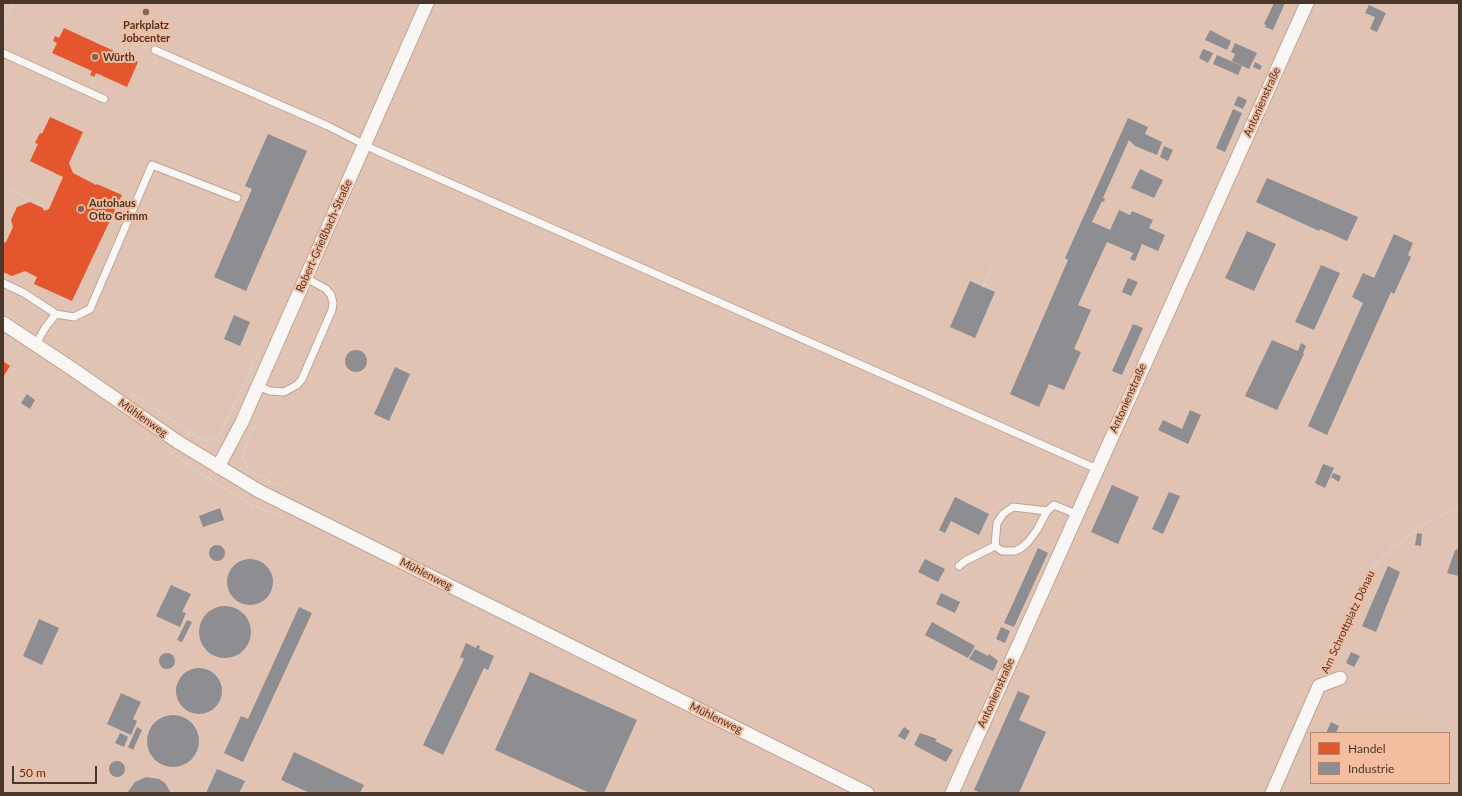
<!DOCTYPE html>
<meta charset="utf-8">
<style>
body{margin:0}
#map{position:relative;width:1462px;height:796px;overflow:hidden;background:#e1c3b3;font-family:Lato,sans-serif}
canvas{display:block}
.frame{position:absolute;inset:0;border:4px solid #4b362a;pointer-events:none}
.legend{position:absolute;left:1310px;top:732px;width:140px;height:52px;box-sizing:border-box;background:#f4bda0;border:1px solid #b08771;margin:0;padding:5px 7px;list-style:none;font-size:12px;color:#4b362a}
.legend li{display:flex;align-items:center;gap:8px;height:20px}
.legend b{width:20px;border:1px solid #b08771}
.scale{position:absolute;left:12px;top:766px;width:85px;height:18px;box-sizing:border-box;border:2px solid #4b362a;border-top:0;padding-left:5px;font-size:12px;line-height:14px;white-space:nowrap;color:#4b362a;-webkit-text-stroke:3px #f4bda0;paint-order:stroke}
</style>
<div id="map">
<canvas width="1462" height="796"></canvas>
<div class="frame"></div>
<ul class="legend">
<li><b style="height:11px;background:#e4572e"></b>Handel</li>
<li><b style="height:11px;background:#8d8d92"></b>Industrie</li>
</ul>
<div class="scale">50 m</div>
</div>
<script>
const c = document.querySelector('canvas').getContext('2d');
c.lineJoin = 'round';
function fillPath(path, color) {
  c.fillStyle = color;
  c.fill(path, 'evenodd');
}
function shape(rows) {
  const path = new Path2D();
  for (const r of rows) {
    if (r.length === 3) {
      path.moveTo(r[0] + r[2], r[1]);
      path.arc(r[0], r[1], r[2], 0, 2 * Math.PI);
      continue;
    }
    path.moveTo(r[0], r[1]);
    for (let i = 2; i < r.length; i += 2) path.lineTo(r[i], r[i + 1]);
  }
  return path;
}
function stroke(path, color, width, dash) {
  c.strokeStyle = color;
  c.lineWidth = width;
  c.lineCap = dash ? 'butt' : 'round';
  c.setLineDash(dash || []);
  c.stroke(path);
}
function write(font, color, halo, rows, align = 'center') {
  c.font = font + ' Lato,sans-serif';
  c.lineWidth = 4;
  c.setLineDash([]);
  c.textBaseline = 'middle';
  c.strokeStyle = halo;
  c.fillStyle = color;
  for (const [text, x, y, turn = 0] of rows) {
    c.save();
    c.translate(x, y);
    c.rotate((+turn || 0) * Math.PI / 180);
    c.textAlign = isNaN(turn) ? turn : align;
    if (halo) c.strokeText(text, 0, 0);
    c.fillText(text, 0, 0);
    c.restore();
  }
}
const shops = shape([
 [64,28,138,62,127,87,96,73,94,77,90,75,92,71,52,53,57,43,53,41,55,36,59,38],
 [50,117,83,132,69,163,73,173,96,185,97,184,122,195,72,301,34,284,37,277,25,271,12,276,3,272,3,243,6,242,13,227,11,220,17,207,30,202,43,208,44,211,49,209,63,177,30,161,38,144,35,143,40,133,42,134],
 [3,361,10,366,3,377]
]);
const industry = shape([
 [1274,3,1285,3,1273,30,1265,27,1266,25,1264,24],
 [1369,5,1386,13,1377,32,1370,29,1375,17,1365,13],
 [1210,30,1231,41,1227,50,1205,40],
 [1235,43,1257,53,1249,69,1232,61,1235,54,1231,52],
 [1203,49,1213,53,1208,63,1199,58],
 [1217,55,1242,66,1238,75,1213,64],
 [1255,62,1262,66,1260,70,1253,67],
 [1238,96,1247,100,1243,109,1234,105],
 [1233,109,1242,113,1225,152,1216,148],
 [1128,118,1148,127,1145,134,1162,142,1157,155,1135,146,1129,140,1103,198,1105,199,1104,202,1102,201,1092,222,1110,230,1119,210,1130,215,1132,211,1153,220,1149,228,1165,235,1158,251,1142,244,1135,261,1130,259,1133,253,1107,242,1078,305,1091,310,1074,349,1081,352,1064,390,1049,384,1039,407,1010,394,1068,260,1065,258],
 [268,134,307,151,246,291,214,277,252,189,245,186],
 [1164,146,1173,150,1168,161,1160,157],
 [1140,169,1163,180,1154,198,1131,188],
 [1267,178,1358,217,1347,241,1320,229,1319,231,1256,202],
 [1247,231,1276,244,1254,291,1225,278],
 [1394,234,1413,243,1408,255,1411,257,1394,294,1391,292,1327,435,1308,426,1363,303,1352,297,1363,273,1374,278],
 [1321,265,1340,273,1314,330,1295,322],
 [1128,278,1138,282,1131,296,1122,292],
 [970,281,995,292,975,338,950,327],
 [234,315,250,322,240,346,224,339],
 [1133,324,1143,328,1122,375,1112,371],
 [1272,340,1298,351,1301,343,1306,346,1303,353,1304,354,1277,410,1245,396],
 [356,361,11],
 [395,367,410,374,389,421,374,414],
 [27,394,35,400,30,409,21,403],
 [1190,410,1201,415,1188,444,1158,430,1163,420,1182,429],
 [1323,464,1334,468,1325,488,1315,483],
 [1333,473,1341,476,1339,482,1331,477],
 [1112,485,1139,497,1118,544,1091,532],
 [1169,492,1180,496,1163,534,1152,529],
 [955,497,989,514,979,535,951,521,945,533,939,530],
 [220,508,224,520,203,527,199,516],
 [1417,533,1422,534,1421,546,1415,545],
 [1459,545,1459,576,1447,573,1455,550,1457,550],
 [217,553,8],
 [1038,548,1048,553,1014,627,1004,623],
 [925,559,945,569,938,582,918,572],
 [250,582,23],
 [1388,566,1400,572,1376,632,1362,626],
 [171,585,191,594,182,612,186,613,180,627,156,616],
 [941,593,960,602,955,613,936,604],
 [225,632,26],
 [299,607,312,613,243,762,224,753,241,716,248,719],
 [39,619,59,628,42,665,23,656],
 [187,620,192,622,182,642,177,640],
 [932,622,975,646,968,658,925,635],
 [1001,627,1010,631,1005,643,996,639],
 [466,643,476,648,477,645,480,646,479,649,494,656,488,670,484,668,443,755,423,745,464,659,460,657],
 [975,649,988,656,989,654,998,661,993,671,969,659],
 [1351,652,1360,656,1354,667,1346,663],
 [167,661,8],
 [199,691,23],
 [530,672,637,720,604,793,590,793,495,750],
 [1018,691,1030,696,1019,720,1046,732,1019,793,981,793,974,790],
 [121,693,141,702,133,719,137,721,131,735,107,724],
 [173,741,26],
 [1331,722,1339,726,1336,733,1326,733],
 [137,727,142,730,133,750,128,747],
 [904,727,910,731,905,740,898,736],
 [120,733,128,737,124,747,115,743],
 [920,733,937,739,935,741,953,750,946,762,914,745],
 [294,752,364,785,360,793,310,793,281,780],
 [117,769,8],
 [217,769,245,781,239,793,206,793],
 [146,777,159,779,165,783,171,793,127,793,135,782]
]);
const path = shape([
 [3,24,13,3],
 [3,187,44,205],
 [3,230,5,231],
 [983,287,993,263],
 [132,394,193,434,205,440,212,440,218,437,224,426,258,354],
 [170,452,202,475,252,505,282,517],
 [249,470,243,458,243,453,254,428],
 [252,472,283,488],
 [1326,671,1370,570,1394,546,1429,521,1459,506]
]);
const service = shape([
 [155,50,328,126,375,150,1097,469],
 [3,53,104,99],
 [3,283,24,293,56,314,45,328,36,344],
 [56,314,74,317,90,309,152,165,237,198],
 [258,386,270,391,284,392,297,385,302,379,332,310,333,303,331,295,326,289,306,278],
 [1047,511,1013,507,1003,514,997,523,995,546,1002,551,1015,551,1021,548,1028,542,1037,530,1047,511,1054,505,1076,514],
 [959,566,965,561,995,546]
]);
const minor = shape([
 [3,323,71,368,178,442,259,491,867,793],
 [218,467,242,422,427,3],
 [952,793,1307,3],
 [1272,793,1319,686,1340,678]
]);
const markers = [
 [146,12,4,"#80675a"],
 [95,57,4,"#80675a"],
 [81,209,4,"#80675a"]
];
const poiNames = [
 ["Parkplatz",146,25,"center"],
 ["Jobcenter",146,38,"center"],
 ["Würth",103,57],
 ["Autohaus",89,203],
 ["Otto Grimm",89,216]
];
const streetNames = [
 ["Antonienstraße",1262,102,-66],
 ["Robert-Grießbach-Straße",324,236,-66],
 ["Antonienstraße",1128,398,-66],
 ["Mühlenweg",143,418,35],
 ["Mühlenweg",426,574,27],
 ["Am Schrottplatz Dönau",1348,622,-65],
 ["Antonienstraße",996,693,-66],
 ["Mühlenweg",716,718,26]
];
fillPath(shops, '#e4572e');
fillPath(industry, '#8d8d92');
stroke(service, '#bba498', 9);
stroke(minor, '#bba498', 15);
stroke(path, '#d8cfca', 2, [4, 2]);
stroke(service, '#faf6f4', 7);
stroke(minor, '#faf6f4', 13);
for (const [x, y, r, color] of markers) {
  const dot = new Path2D();
  dot.arc(x, y, r, 0, 2 * Math.PI);
  c.fillStyle = color;
  c.fill(dot);
  stroke(dot, '#f4bda0', 1.5);
}
write('bold 11px', '#4b362a', '#f4bda0', poiNames, 'left');
write('11px', '#4b362a', '#f4bda0', streetNames);
</script>
